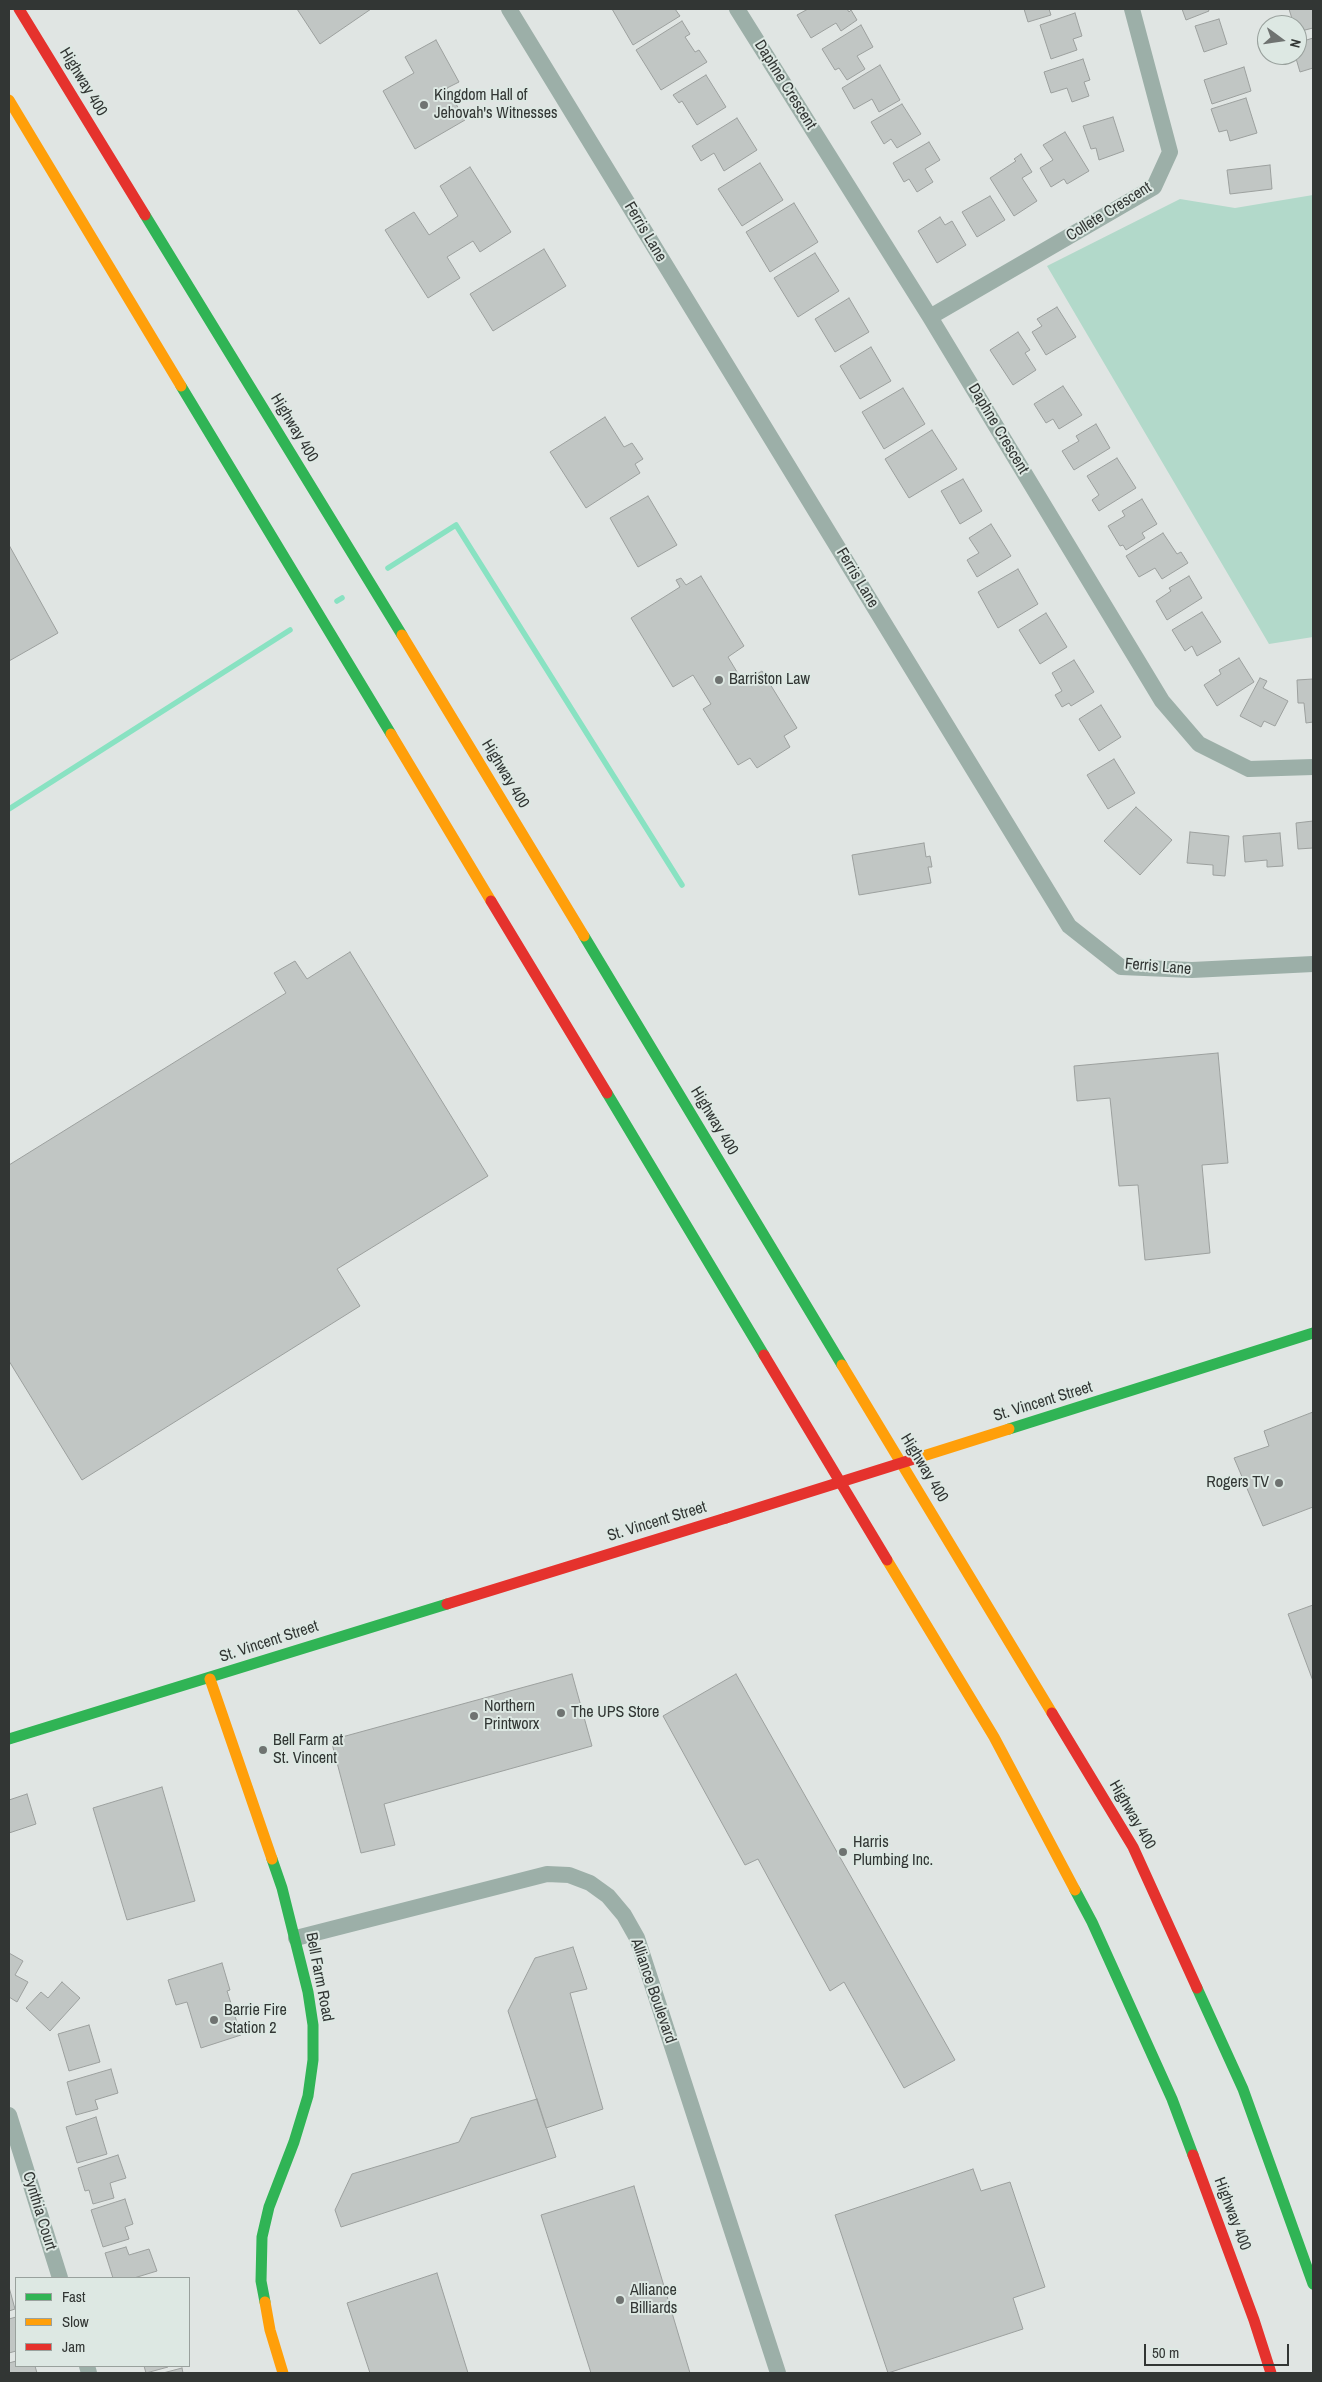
<!DOCTYPE html>
<style>
body{margin:0}
#map{position:relative;width:1322px;height:2382px;overflow:hidden;background:#e0e5e3;font-family:"Archivo Narrow",sans-serif}
canvas{display:block}
.frame{position:absolute;inset:0;border:10px solid #323634;pointer-events:none}
.legend{position:absolute;left:15px;top:2277px;width:175px;height:90px;box-sizing:border-box;background:#dde8e3;border:1px solid #99a19d;margin:0;padding:6px 9px;list-style:none;font-size:15px;color:#323634}
.legend li{display:flex;align-items:center;gap:10px;height:25px}
.legend b{width:25px;border:1px solid #99a19d}
.north{position:absolute;left:1257px;top:15px;width:50px;height:50px;box-sizing:border-box;background:#dde8e3;border:1px solid #99a19d;border-radius:50%;rotate:104deg;font-size:14px;font-weight:700;line-height:20px;text-align:center;color:#323634}
.north::after{content:'';display:block;margin:auto;width:18px;height:22px;background:#6f7371;clip-path:polygon(50% 0,100% 100%,50% 72%,0 100%)}
.scale{position:absolute;left:1144px;top:2344px;width:145px;height:22px;box-sizing:border-box;border:2px solid #323634;border-top:0;padding-left:6px;font-size:15px;line-height:18px;white-space:nowrap;color:#323634;-webkit-text-stroke:4px #dde8e3;paint-order:stroke}
</style>
<div id="map">
<canvas width="1322" height="2382"></canvas>
<div class="frame"></div>
<ul class="legend">
<li><b style="height:6px;background:#30b455"></b>Fast</li>
<li><b style="height:6px;background:#ff9f0a"></b>Slow</li>
<li><b style="height:6px;background:#e5322d"></b>Jam</li>
</ul>
<div class="north">N</div>
<div class="scale">50 m</div>
</div>
<script>
const c = document.querySelector('canvas').getContext('2d');
c.lineJoin = 'round';
function fillPath(path, color) {
  c.fillStyle = color;
  c.fill(path, 'evenodd');
}
function shape(rows) {
  const path = new Path2D();
  for (const r of rows) {
    path.moveTo(r[0], r[1]);
    for (let i = 2; i < r.length; i += 2) path.lineTo(r[i], r[i + 1]);
  }
  return path;
}
function stroke(path, color, width, dash) {
  c.strokeStyle = color;
  c.lineWidth = width;
  c.lineCap = dash ? 'butt' : 'round';
  c.setLineDash(dash || []);
  c.stroke(path);
}
function write(font, color, halo, rows, align = 'center') {
  c.font = font + ' "Archivo Narrow",sans-serif';
  c.lineWidth = 4;
  c.setLineDash([]);
  c.textBaseline = 'middle';
  c.strokeStyle = halo;
  c.fillStyle = color;
  for (const [text, x, y, turn = 0] of rows) {
    c.save();
    c.translate(x, y);
    c.rotate((+turn || 0) * Math.PI / 180);
    c.textAlign = isNaN(turn) ? turn : align;
    if (halo) c.strokeText(text, 0, 0);
    c.fillText(text, 0, 0);
    c.restore();
  }
}
const green = shape([
 [1313,195,1313,637,1269,644,1047,266,1180,199,1235,208]
]);
const stream = shape([
 [388,568,456,525,682,885],
 [337,601,342,598],
 [9,809,290,630]
]);
const building = shape([
 [297,9,371,9,320,44,297,9],
 [612,9,675,9,680,16,633,45,612,9],
 [808,9,847,9,849,12,851,10,857,20,841,31,836,23,811,38,797,15,808,9],
 [1024,9,1049,9,1051,15,1028,22,1024,9],
 [1182,9,1208,9,1209,11,1186,20,1182,9],
 [1289,9,1313,9,1313,28,1297,32,1297,25,1294,25,1289,9],
 [1075,13,1082,36,1073,39,1077,50,1051,59,1040,25,1075,13],
 [1219,19,1227,44,1204,52,1195,26,1219,19],
 [682,21,690,34,685,37,695,52,699,50,707,62,661,90,636,50,682,21],
 [861,25,873,47,857,56,865,69,847,80,839,68,835,70,822,49,861,25],
 [1313,38,1313,68,1300,72,1295,55,1297,55,1297,43,1313,38],
 [436,40,459,82,447,88,465,120,415,149,383,91,414,73,405,57,436,40],
 [1083,59,1090,80,1084,82,1089,96,1072,102,1067,88,1051,93,1044,72,1083,59],
 [880,65,900,100,879,112,872,99,854,109,842,88,880,65],
 [1244,67,1251,91,1212,104,1204,80,1244,67],
 [706,75,726,107,697,125,682,101,679,103,673,95,706,75],
 [1246,98,1257,133,1230,141,1227,130,1219,132,1211,109,1246,98],
 [902,104,921,134,897,148,891,139,884,144,871,122,902,104],
 [1113,117,1124,151,1099,160,1096,148,1091,149,1083,126,1113,117],
 [737,118,757,150,724,171,714,153,701,161,692,146,737,118],
 [1065,132,1089,171,1067,184,1064,179,1051,187,1040,168,1053,160,1043,145,1065,132],
 [929,142,940,160,925,169,933,182,917,192,909,179,904,182,893,163,929,142],
 [1021,154,1032,172,1022,178,1037,201,1014,216,990,178,1016,161,1014,159,1021,154],
 [760,163,783,200,742,226,718,189,760,163],
 [1270,165,1272,189,1230,194,1227,170,1270,165],
 [470,167,511,232,480,252,473,241,447,257,460,278,428,298,385,230,414,212,429,235,458,216,440,186,470,167],
 [990,196,1005,220,977,237,962,212,990,196],
 [794,203,818,242,770,272,746,232,794,203],
 [940,217,945,225,952,221,966,245,937,263,918,231,940,217],
 [544,249,566,286,493,331,470,294,544,249],
 [815,253,839,291,798,317,774,278,815,253],
 [849,298,869,332,835,352,815,319,849,298],
 [1057,307,1076,337,1046,355,1032,332,1042,326,1037,319,1057,307],
 [1018,332,1030,350,1025,353,1036,370,1013,385,990,350,1018,332],
 [871,347,891,381,860,399,840,366,871,347],
 [1063,386,1082,415,1059,429,1053,419,1046,423,1034,404,1063,386],
 [903,388,925,424,884,449,862,412,903,388],
 [605,417,624,447,632,443,643,459,635,464,640,473,586,508,550,452,605,417],
 [1096,424,1110,448,1074,470,1062,451,1079,441,1076,436,1096,424],
 [932,430,957,469,909,498,885,459,932,430],
 [1117,458,1136,488,1099,511,1092,500,1099,495,1087,476,1117,458],
 [963,479,982,511,960,524,941,491,963,479],
 [648,496,677,545,638,567,610,518,648,496],
 [1142,499,1157,524,1142,533,1145,538,1126,550,1123,545,1120,546,1108,526,1125,516,1122,511,1142,499],
 [991,524,1011,556,977,577,967,560,979,553,969,538,991,524],
 [1163,533,1177,554,1181,552,1188,563,1162,579,1155,568,1139,577,1126,556,1163,533],
 [9,545,58,633,9,661,9,545],
 [1018,569,1038,604,998,628,978,592,1018,569],
 [701,576,744,646,728,657,743,682,762,671,797,728,784,736,790,747,757,768,750,758,738,765,703,709,711,704,693,675,673,687,631,618,680,587,676,580,681,578,686,585,701,576],
 [1189,576,1202,598,1167,620,1156,601,1171,591,1169,588,1189,576],
 [1202,612,1221,642,1197,656,1192,646,1185,651,1172,630,1202,612],
 [1046,613,1067,647,1040,664,1019,630,1046,613],
 [1239,658,1254,682,1217,706,1204,685,1221,674,1219,670,1239,658],
 [1074,660,1094,692,1071,706,1069,703,1062,707,1055,695,1062,691,1052,673,1074,660],
 [1260,678,1267,681,1263,688,1288,701,1275,726,1264,721,1261,727,1240,716,1260,678],
 [1313,679,1313,722,1306,723,1304,703,1298,703,1297,680,1313,679],
 [1101,705,1121,737,1099,751,1079,719,1101,705],
 [1114,759,1135,793,1108,809,1087,775,1114,759],
 [1136,807,1172,840,1140,875,1104,841,1136,807],
 [1313,821,1313,848,1298,849,1296,823,1313,821],
 [1190,832,1229,836,1225,876,1213,875,1213,865,1187,863,1190,832],
 [1280,833,1283,866,1267,867,1267,860,1245,862,1243,836,1280,833],
 [924,843,926,857,930,856,932,867,928,867,931,883,859,895,852,855,924,843],
 [350,952,488,1176,337,1269,360,1306,82,1480,9,1361,9,1165,286,993,274,973,295,961,307,979,350,952],
 [1218,1053,1228,1163,1202,1165,1210,1253,1145,1260,1138,1185,1119,1186,1110,1098,1077,1101,1074,1066,1218,1053],
 [1313,1412,1313,1507,1263,1526,1234,1458,1269,1446,1264,1431,1313,1412],
 [1313,1605,1313,1681,1288,1614,1313,1605],
 [572,1674,592,1746,384,1804,395,1845,361,1853,331,1740,572,1674],
 [736,1674,955,2060,904,2088,844,1982,830,1991,758,1859,745,1865,663,1716,736,1674],
 [162,1787,195,1901,127,1920,93,1808,162,1787],
 [27,1794,36,1824,9,1833,9,1800,27,1794],
 [573,1947,587,1989,570,1993,603,2109,546,2128,508,2011,535,1958,573,1947],
 [9,1953,23,1961,15,1975,28,1982,17,2002,9,1997,9,1953],
 [222,1963,230,1990,227,1991,241,2035,201,2048,187,2002,176,2005,168,1980,222,1963],
 [62,1982,80,1998,50,2031,26,2008,41,1992,48,1998,62,1982],
 [89,2025,100,2062,69,2071,58,2034,89,2025],
 [111,2069,118,2093,95,2100,98,2109,76,2115,67,2082,111,2069],
 [537,2099,556,2157,341,2227,335,2210,352,2174,459,2142,471,2118,537,2099],
 [96,2117,107,2154,77,2163,66,2127,96,2117],
 [118,2155,126,2178,110,2183,114,2198,93,2204,89,2190,85,2191,78,2168,118,2155],
 [973,2169,981,2191,1010,2182,1045,2287,1013,2298,1023,2329,888,2373,835,2215,973,2169],
 [634,2186,690,2373,591,2373,541,2215,634,2186],
 [125,2199,133,2224,125,2227,129,2239,103,2247,91,2210,125,2199],
 [126,2247,129,2255,149,2249,157,2271,134,2278,113,2278,105,2253,126,2247],
 [437,2273,468,2373,370,2373,347,2303,437,2273],
 [9,2287,15,2309,9,2311,9,2287],
 [16,2317,16,2351,9,2353,9,2319,16,2317],
 [16,2361,16,2366,35,2366,37,2373,9,2373,9,2363,16,2361],
 [144,2366,168,2366,168,2367,146,2373,144,2366],
 [182,2368,183,2373,163,2373,182,2368]
]);
const street = shape([
 [509,9,1069,926,1121,967,1192,970,1313,964],
 [737,9,930,317,1162,701,1199,744,1249,769,1313,767],
 [930,317,1154,187,1170,152,1132,9],
 [296,1938,547,1874,569,1875,590,1883,608,1896,624,1915,637,1938,778,2373],
 [9,2115,60,2278],
 [87,2366,89,2373]
]);
const fast = shape([
 [145,215,402,635],
 [181,386,391,734],
 [584,936,842,1365],
 [607,1093,764,1355],
 [1009,1429,1313,1333],
 [9,1739,447,1604],
 [1075,1890,1092,1922,1172,2099,1193,2155],
 [1197,1988,1243,2089,1313,2284],
 [265,2302,261,2281,262,2237,269,2207,294,2142,308,2096,313,2060,313,2025,308,1992,282,1888,272,1859]
]);
const slow = shape([
 [9,100,181,386],
 [402,635,584,936],
 [391,734,491,901],
 [842,1365,1052,1713],
 [887,1560,994,1737,1075,1890],
 [210,1679,272,1859],
 [265,2302,270,2330,283,2373]
]);
const jam = shape([
 [19,9,145,215],
 [491,901,607,1093],
 [764,1355,887,1560],
 [447,1604,726,1518],
 [1052,1713,1133,1847,1197,1988],
 [1193,2155,1254,2320,1271,2373]
]);
const slowBridge = shape([
 [917,1458,1009,1429]
]);
const jamBridge = shape([
 [726,1518,917,1458]
]);
const markers = [
 [424,105,5,"#6f7371"],
 [719,680,5,"#6f7371"],
 [1279,1483,5,"#6f7371"],
 [561,1713,5,"#6f7371"],
 [474,1716,5,"#6f7371"],
 [263,1750,5,"#6f7371"],
 [843,1852,5,"#6f7371"],
 [214,2020,5,"#6f7371"],
 [620,2300,5,"#6f7371"]
];
const streetNames = [
 ["Highway 400",83,82,59],
 ["Daphne Crescent",785,85,58],
 ["Collete Crescent",1109,212,-32],
 ["Ferris Lane",645,232,59],
 ["Highway 400",294,428,59],
 ["Daphne Crescent",998,429,59],
 ["Ferris Lane",857,578,59],
 ["Highway 400",505,774,59],
 ["Ferris Lane",1158,967,5],
 ["Highway 400",714,1121,59],
 ["St. Vincent Street",1043,1402,-17],
 ["Highway 400",924,1468,59],
 ["St. Vincent Street",657,1522,-17],
 ["St. Vincent Street",269,1642,-18],
 ["Highway 400",1132,1815,60],
 ["Bell Farm Road",319,1977,79],
 ["Alliance Boulevard",653,1991,71],
 ["Cynthia Court",39,2211,73],
 ["Highway 400",1232,2214,69]
];
const poiNames = [
 ["Kingdom Hall of",434,96],
 ["Jehovah's Witnesses",434,114],
 ["Barriston Law",729,680],
 ["Rogers TV",1269,1483,"right"],
 ["Northern",484,1707],
 ["Printworx",484,1725],
 ["The UPS Store",571,1713],
 ["Bell Farm at",273,1741],
 ["St. Vincent",273,1759],
 ["Harris",853,1843],
 ["Plumbing Inc.",853,1861],
 ["Barrie Fire",224,2011],
 ["Station 2",224,2029],
 ["Alliance",630,2291],
 ["Billiards",630,2309]
];
fillPath(green, '#b2d9ca');
stroke(stream, '#89e2c2', 5.5);
fillPath(building, '#c1c6c4');
stroke(building, '#9ca09e', 1);
stroke(street, '#9cafa8', 16);
stroke(fast, '#30b455', 11);
stroke(slow, '#ff9f0a', 11);
stroke(jam, '#e5322d', 11);
stroke(slowBridge, '#ff9f0a', 11);
stroke(jamBridge, '#e5322d', 11);
for (const [x, y, r, color] of markers) {
  const dot = new Path2D();
  dot.arc(x, y, r, 0, 2 * Math.PI);
  c.fillStyle = color;
  c.fill(dot);
  stroke(dot, '#dde8e3', 2);
}
write('16px', '#323634', '#dde8e3', streetNames);
write('16px', '#323634', '#dde8e3', poiNames, 'left');
</script>
